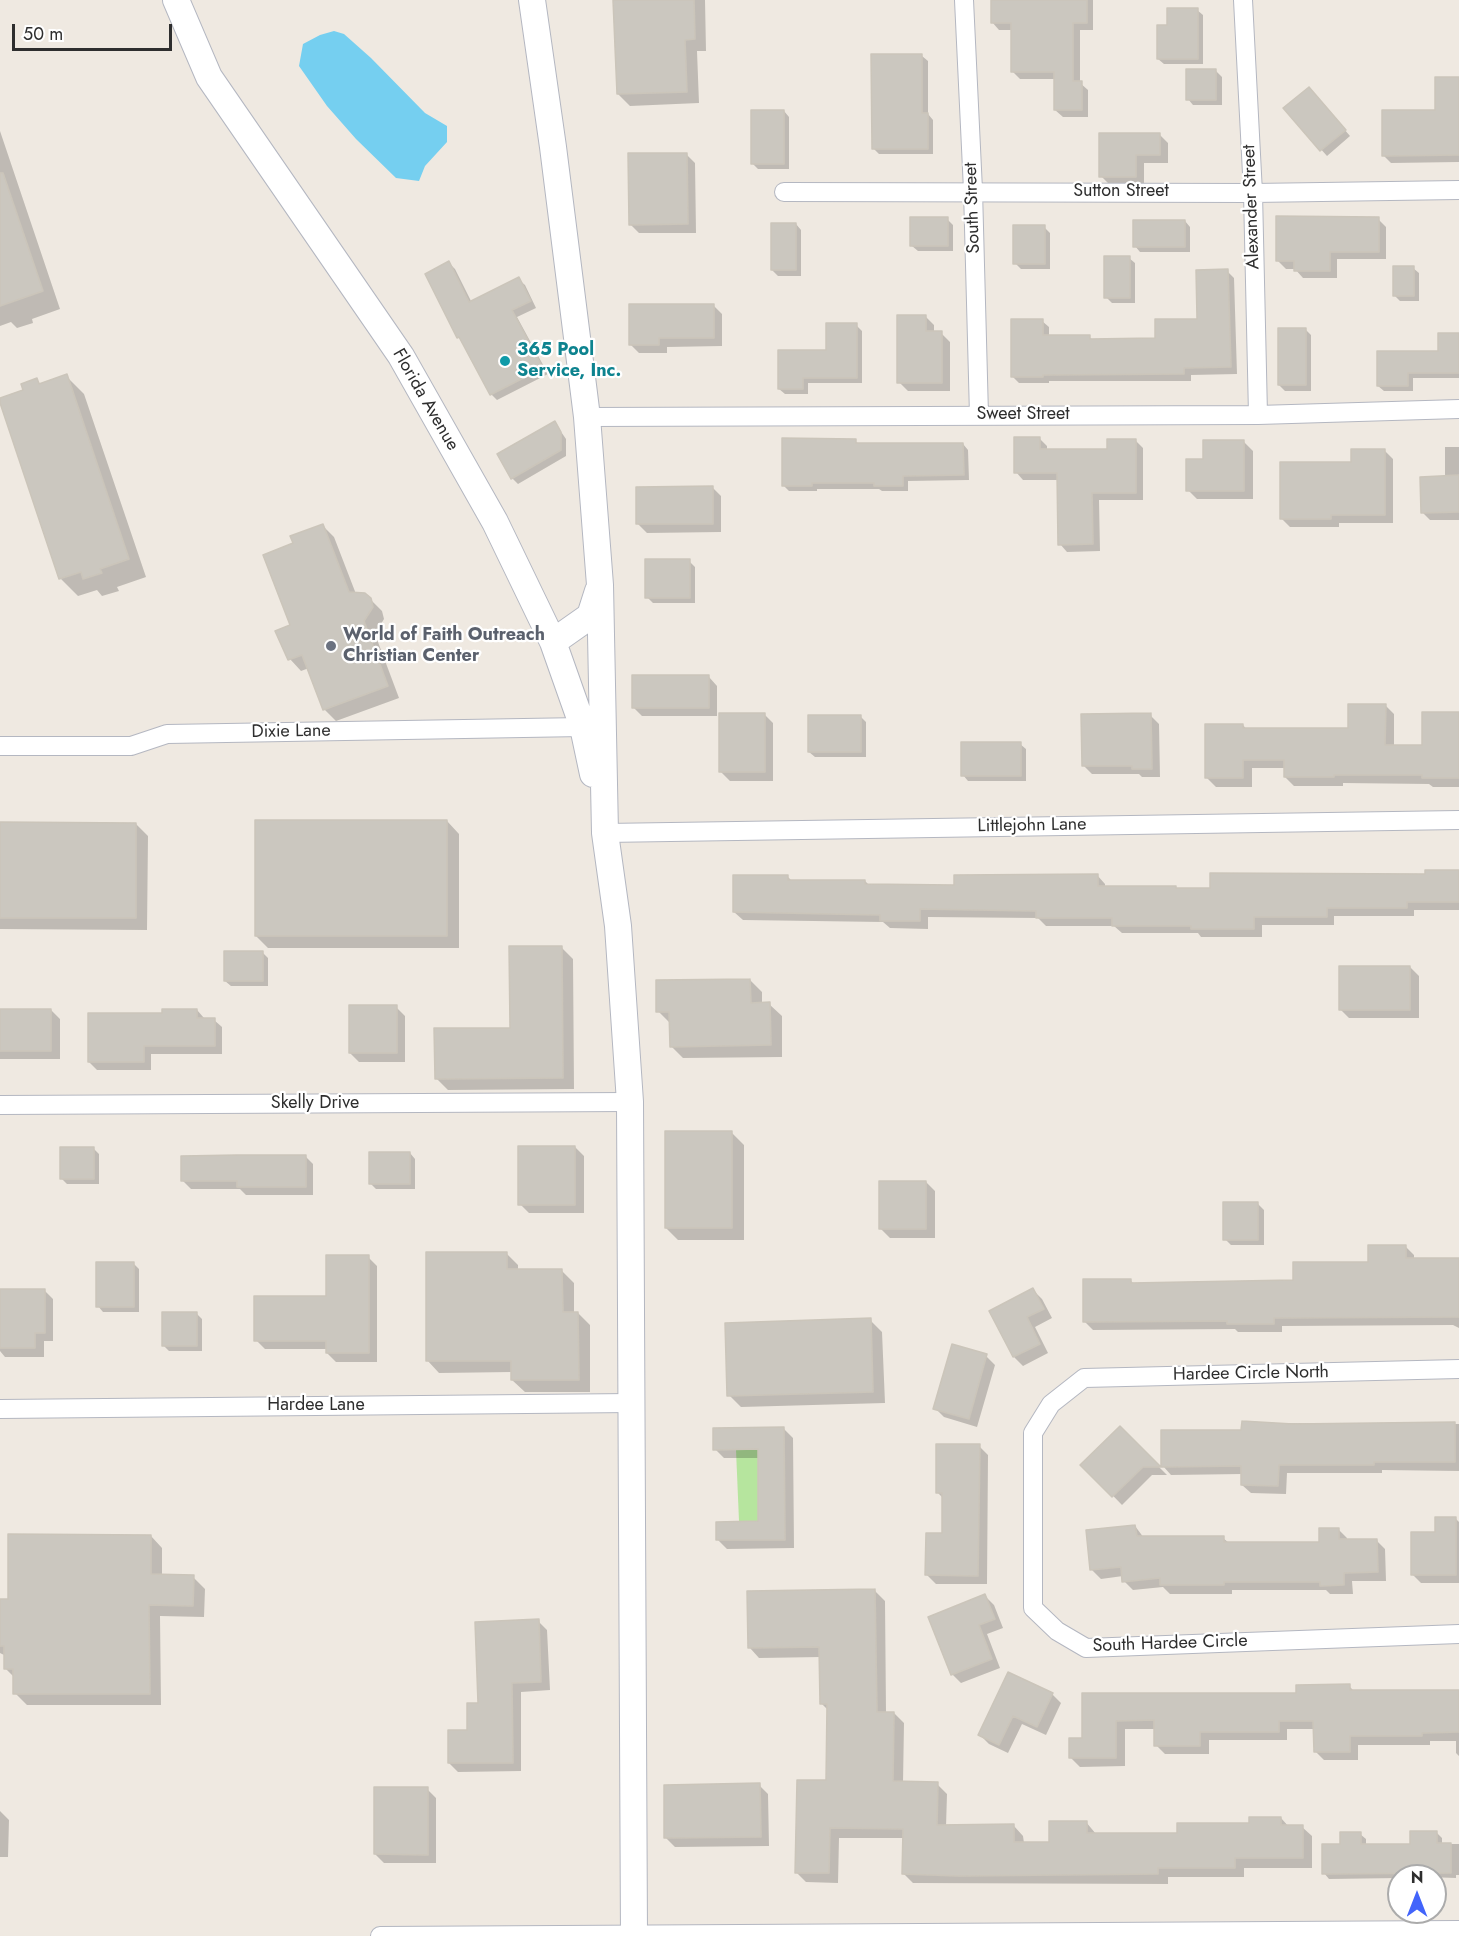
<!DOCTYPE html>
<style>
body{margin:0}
#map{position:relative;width:1459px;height:1936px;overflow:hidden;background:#efe9e1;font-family:Jost,sans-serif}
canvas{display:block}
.north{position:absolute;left:1387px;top:1864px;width:60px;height:60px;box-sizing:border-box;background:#fff;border:2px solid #ababab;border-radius:50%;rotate:0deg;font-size:16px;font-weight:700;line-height:24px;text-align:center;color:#2e2e2e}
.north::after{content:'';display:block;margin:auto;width:21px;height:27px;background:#4264fb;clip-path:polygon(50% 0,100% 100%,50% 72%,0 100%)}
.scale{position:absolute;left:12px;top:24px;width:160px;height:27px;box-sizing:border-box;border:3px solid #2e2e2e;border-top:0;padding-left:8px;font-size:18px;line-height:21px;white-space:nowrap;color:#2e2e2e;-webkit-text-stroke:4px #fff;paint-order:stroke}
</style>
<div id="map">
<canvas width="1459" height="1936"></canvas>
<div class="north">N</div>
<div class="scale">50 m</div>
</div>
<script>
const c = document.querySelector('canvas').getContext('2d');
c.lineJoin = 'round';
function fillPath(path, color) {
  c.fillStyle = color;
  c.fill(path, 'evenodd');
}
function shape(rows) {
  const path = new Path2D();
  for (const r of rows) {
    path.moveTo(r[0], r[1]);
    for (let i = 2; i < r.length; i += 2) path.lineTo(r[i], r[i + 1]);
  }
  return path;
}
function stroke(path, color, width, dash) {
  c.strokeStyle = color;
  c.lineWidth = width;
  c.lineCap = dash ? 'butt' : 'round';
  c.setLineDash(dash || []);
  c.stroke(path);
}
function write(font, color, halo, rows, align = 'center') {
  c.font = font + ' Jost,sans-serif';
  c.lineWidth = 4.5;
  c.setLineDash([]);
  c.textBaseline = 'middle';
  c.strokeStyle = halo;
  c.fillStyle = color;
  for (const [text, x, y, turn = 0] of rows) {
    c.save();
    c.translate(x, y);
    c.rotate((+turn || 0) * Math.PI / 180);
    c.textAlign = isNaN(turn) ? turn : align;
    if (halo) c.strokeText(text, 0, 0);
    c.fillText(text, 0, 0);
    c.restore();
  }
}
const green = shape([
 [758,1449,758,1521,739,1521,736,1450]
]);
const water = shape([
 [334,31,344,34,371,58,425,113,447,126,447,142,425,166,419,181,396,178,356,139,327,106,299,66,303,44,320,35]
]);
const shadow = shape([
 [615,0,705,0,706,51,697,51,699,103,630,106,618,94],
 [992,0,1093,0,1093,30,1080,30,1080,83,1088,90,1088,117,1063,117,1055,110,1055,79,1020,79,1012,71,1012,30,999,30,992,22],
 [1197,10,1203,15,1203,64,1164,64,1158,59,1169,26],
 [922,56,928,61,928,114,933,120,933,154,879,154,873,148],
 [1216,71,1222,77,1222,105,1193,105,1188,99],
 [1459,78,1459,162,1391,163,1383,155,1437,112],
 [1314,94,1350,136,1327,156,1285,109],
 [784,111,789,117,789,169,758,169,752,163],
 [0,131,60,309,32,319,33,323,17,328,11,322,0,326],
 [1159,134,1168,143,1168,163,1144,163,1144,185,1110,185,1101,176],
 [686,154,695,163,696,233,639,233,630,224],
 [947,219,953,225,953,251,918,251,912,246],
 [1378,219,1386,227,1386,259,1337,259,1337,278,1303,278,1295,269,1286,269,1278,261],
 [1185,221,1190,227,1190,252,1140,252,1135,246],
 [796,224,801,230,801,276,778,276,772,270],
 [1044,227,1050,233,1050,269,1021,269,1015,263],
 [1129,258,1135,263,1135,303,1112,303,1106,297],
 [449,263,455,269,472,303,518,279,525,285,536,308,517,317,548,374,497,400,491,394,463,342,458,337],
 [1413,268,1419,273,1419,301,1400,301,1395,296],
 [1227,271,1234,278,1237,374,1191,375,1191,381,1049,381,1049,383,1019,383,1012,376,1042,321,1049,327,1049,337,1089,337,1093,340,1156,339,1199,321],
 [713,305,722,314,722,346,667,347,667,353,639,353,630,344],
 [925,316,934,325,934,333,941,333,950,342,950,391,908,391,899,382],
 [856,325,862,331,862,383,808,383,808,394,785,394,779,389,827,351],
 [1305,329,1311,335,1311,391,1285,391,1279,385],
 [1459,334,1459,378,1413,378,1413,391,1384,391,1378,386,1439,352],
 [66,376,84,394,146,577,117,587,119,591,102,596,97,590,78,596,60,578,25,391,36,380,41,384],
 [555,423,566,439,566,456,518,484,512,478],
 [1040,439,1047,446,1047,450,1108,450,1136,441,1143,448,1143,500,1099,500,1100,551,1067,552,1060,544,1059,480,1023,480,1016,472],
 [855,441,859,444,963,444,968,450,969,480,908,481,908,491,882,491,879,489,817,489,817,491,789,491,783,485],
 [1244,442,1253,451,1253,499,1197,499,1188,490,1204,460],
 [1445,447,1459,447,1459,520,1430,520,1422,512,1445,477],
 [1384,450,1393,459,1393,523,1339,523,1339,527,1290,527,1281,518,1352,464],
 [712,487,721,496,721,532,647,533,638,524],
 [323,526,334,537,356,594,370,599,382,611,384,619,375,634,399,698,336,721,324,709,309,668,301,671,290,659,295,544],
 [689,561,695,567,695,603,653,603,647,597],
 [709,677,717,686,717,716,642,716,633,707],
 [1385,705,1394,714,1394,747,1424,747,1459,714,1459,787,1433,787,1429,784,1343,783,1343,786,1294,786,1285,777,1285,768,1252,768,1252,787,1216,787,1207,778,1243,725,1247,730,1349,730],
 [764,714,773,723,773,781,730,781,721,772],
 [1150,715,1159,724,1160,777,1142,777,1139,774,1092,774,1083,765],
 [860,716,866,722,866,757,815,757,809,752],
 [1020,744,1026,749,1026,781,968,781,963,775],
 [447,821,459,834,459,948,268,948,256,936],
 [0,824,136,824,148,836,147,930,0,929],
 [1459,872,1459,932,1459,910,1414,910,1414,916,1334,916,1334,925,1262,925,1262,937,1201,937,1198,933,1122,933,1114,926,1046,926,1038,918,928,917,928,929,890,928,883,922,743,920,734,912,787,876,792,881,865,881,869,885,956,886,1097,875,1105,884,1105,887,1175,887,1178,890,1212,890],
 [561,947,573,959,574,1089,448,1090,436,1078,512,1029],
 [262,952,268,958,268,986,231,986,225,981],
 [1410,967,1419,976,1419,1018,1349,1018,1340,1009],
 [750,980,762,992,762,1004,769,1004,782,1016,782,1057,683,1058,671,1046,671,1024,658,1011],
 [396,1007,405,1016,405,1062,359,1062,350,1053],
 [0,1010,51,1010,60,1019,60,1059,0,1059],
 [197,1010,204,1018,214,1020,222,1027,222,1054,151,1054,151,1070,97,1070,89,1062,163,1015],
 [731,1132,744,1145,744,1240,678,1240,666,1228],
 [575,1147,584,1156,584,1213,529,1213,520,1204],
 [93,1148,99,1154,99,1184,67,1184,61,1178],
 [410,1153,415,1159,415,1189,376,1189,370,1183],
 [305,1156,313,1164,313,1195,246,1195,240,1189,191,1189,183,1181],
 [926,1182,935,1191,935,1238,890,1238,881,1229],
 [1258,1204,1264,1210,1264,1245,1231,1245,1225,1239],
 [1405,1246,1414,1255,1414,1260,1459,1259,1459,1328,1453,1325,1282,1326,1282,1332,1238,1332,1235,1329,1093,1330,1085,1322,1131,1281,1134,1284,1295,1282,1370,1263],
 [506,1253,518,1265,518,1271,562,1271,574,1283,574,1313,578,1313,590,1325,590,1392,525,1392,512,1380,512,1372,439,1373,427,1360],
 [368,1257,377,1266,377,1362,336,1362,327,1353,327,1349,265,1349,256,1340,327,1298],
 [133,1263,139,1269,139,1312,103,1312,98,1306],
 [0,1290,44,1290,53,1299,53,1341,44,1341,44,1357,5,1357,0,1351],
 [1033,1290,1042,1299,1052,1318,1035,1327,1048,1353,1023,1366,1014,1357],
 [197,1314,202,1319,202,1351,169,1351,163,1345],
 [870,1320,882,1332,885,1403,741,1407,729,1395],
 [986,1356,995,1365,977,1427,944,1417,935,1408],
 [1243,1423,1459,1424,1459,1471,1382,1470,1382,1473,1287,1473,1286,1494,1251,1493,1242,1485,1242,1474,1171,1475,1163,1466,1243,1432],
 [1120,1428,1167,1475,1152,1475,1122,1505,1083,1465],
 [784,1429,793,1438,794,1548,727,1549,718,1540,760,1523,759,1458,724,1458,715,1449],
 [979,1446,988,1455,987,1584,936,1584,927,1575,943,1534,943,1498,937,1492],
 [1455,1518,1459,1522,1459,1583,1421,1583,1413,1575,1436,1533],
 [1135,1526,1144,1538,1223,1538,1229,1543,1321,1543,1338,1529,1347,1538,1347,1541,1376,1540,1385,1549,1386,1581,1352,1581,1353,1594,1330,1594,1326,1590,1232,1590,1232,1594,1170,1594,1163,1587,1133,1590,1124,1581,1123,1576,1101,1579,1092,1570],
 [151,1536,162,1548,162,1576,193,1577,205,1589,204,1617,160,1616,161,1705,27,1705,15,1693,15,1678,6,1669,6,1656,0,1653,0,1600,10,1600],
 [875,1591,885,1601,886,1713,894,1713,904,1723,903,1783,937,1784,947,1794,946,1827,1014,1826,1023,1836,1024,1843,1050,1843,1086,1822,1096,1834,1178,1834,1251,1825,1281,1818,1289,1827,1302,1827,1312,1836,1312,1868,1244,1868,1244,1877,1168,1877,1168,1884,913,1883,903,1873,904,1838,839,1838,838,1883,806,1882,796,1872,827,1782,828,1710,821,1703,821,1657,759,1658,750,1648],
 [985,1596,994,1605,1003,1628,987,1634,1000,1668,961,1683,952,1674],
 [538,1621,547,1630,550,1690,521,1692,521,1771,458,1772,449,1763],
 [1009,1674,1052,1694,1061,1703,1046,1735,1022,1724,1008,1753,989,1744,980,1735],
 [1349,1686,1355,1692,1459,1691,1459,1756,1456,1753,1456,1741,1430,1741,1430,1745,1358,1745,1358,1760,1324,1760,1315,1751,1315,1729,1287,1729,1287,1740,1209,1740,1209,1754,1165,1754,1156,1745,1156,1729,1125,1729,1125,1766,1080,1767,1071,1758,1084,1740,1083,1694,1298,1695],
 [759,1785,768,1794,769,1846,675,1847,666,1838],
 [427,1789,436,1798,436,1863,384,1863,375,1854],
 [0,1811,9,1820,8,1857,0,1857],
 [1437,1833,1442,1838,1442,1844,1459,1844,1459,1875,1456,1875,1456,1878,1399,1876,1399,1878,1329,1879,1324,1873,1341,1845,1360,1834,1366,1839,1366,1846,1412,1845]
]);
const building = shape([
 [613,0,694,0,695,39,685,40,687,92,617,94,613,0],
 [991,0,1087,0,1087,23,1073,23,1073,81,1082,81,1082,110,1054,110,1054,72,1011,72,1011,23,991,23,991,0],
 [1167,8,1198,8,1198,59,1157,59,1157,25,1167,25,1167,8],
 [871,54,922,54,922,113,928,113,928,149,872,149,871,54],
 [1186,69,1216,69,1216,100,1186,100,1186,69],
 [1435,77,1459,77,1459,155,1382,156,1382,110,1435,110,1435,77],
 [1309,87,1346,130,1320,151,1283,108,1309,87],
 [751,110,784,110,784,164,751,164,751,110],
 [1099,133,1160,133,1160,155,1136,155,1136,177,1099,177,1099,133],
 [628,153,687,153,688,224,629,225,628,153],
 [0,173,3,173,43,291,0,306,0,173],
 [1276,216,1379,217,1379,252,1330,252,1330,271,1294,271,1294,261,1276,261,1276,216],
 [910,217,948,217,948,246,910,246,910,217],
 [1133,220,1185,220,1185,247,1133,247,1133,220],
 [771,223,796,223,796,270,771,270,771,223],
 [1013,225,1045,225,1045,264,1013,264,1013,225],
 [1104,256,1130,256,1130,298,1104,298,1104,256],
 [449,261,469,302,519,277,531,301,512,310,543,368,490,395,459,337,457,338,425,274,449,261],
 [1393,266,1414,266,1414,296,1393,296,1393,266],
 [1228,269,1231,367,1184,368,1184,374,1043,375,1043,377,1011,377,1011,319,1043,319,1043,335,1090,335,1090,339,1155,338,1155,319,1197,319,1196,270,1228,269],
 [629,304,714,304,714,338,659,338,659,345,629,345,629,304],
 [897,315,926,315,926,331,942,331,942,383,897,383,897,315],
 [826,323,857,323,857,378,803,378,803,389,778,389,778,350,826,350,826,323],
 [1278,328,1306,328,1306,385,1278,385,1278,328],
 [1438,333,1459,333,1459,373,1408,373,1408,386,1377,386,1377,351,1438,351,1438,333],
 [67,374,129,559,100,569,102,573,83,579,81,572,59,579,0,403,0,398,23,390,21,384,37,378,39,384,67,374],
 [555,421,561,432,561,450,511,479,497,454,555,421],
 [1014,437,1040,437,1040,449,1107,449,1107,439,1136,439,1136,493,1092,493,1093,544,1058,545,1057,473,1014,473,1014,437],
 [782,438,856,439,856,443,963,443,964,475,903,476,903,486,874,486,874,483,812,483,812,486,782,486,782,438],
 [1203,440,1244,440,1244,491,1186,491,1186,459,1203,459,1203,440],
 [1351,449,1385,449,1385,515,1331,515,1331,519,1280,519,1280,462,1351,462,1351,449],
 [1459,475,1459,512,1421,513,1420,477,1459,475],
 [713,486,713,524,636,524,636,487,713,486],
 [323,524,349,592,365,593,371,598,373,607,364,621,388,686,323,710,302,655,288,660,275,631,290,625,263,555,293,543,290,536,323,524],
 [645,559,690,559,690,598,645,598,645,559],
 [632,675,709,675,709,708,632,708,632,675],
 [1348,704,1386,704,1385,745,1422,745,1422,712,1459,712,1459,778,1422,778,1422,775,1334,775,1334,777,1284,777,1284,760,1243,760,1243,778,1205,778,1205,724,1243,724,1243,728,1348,728,1348,704],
 [719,713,765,713,765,772,719,772,719,713],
 [1151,713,1152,769,1132,769,1132,766,1082,766,1081,714,1151,713],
 [808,715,861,715,861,752,808,752,808,715],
 [961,742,1021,742,1021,776,961,776,961,742],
 [255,820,447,820,447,936,255,936,255,820],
 [0,822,136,823,136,918,0,918,0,822],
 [1425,870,1459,870,1459,902,1407,902,1407,908,1327,908,1327,917,1254,917,1254,929,1191,929,1191,926,1112,926,1112,918,1036,918,1036,911,920,909,920,921,880,921,880,915,733,912,733,875,788,875,788,880,865,880,865,884,954,885,954,875,1098,874,1098,886,1176,886,1176,888,1210,888,1210,873,1425,874,1425,870],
 [509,946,562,946,563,1078,435,1079,434,1028,510,1028,509,946],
 [224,951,263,951,263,981,224,981,224,951],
 [1339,966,1410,966,1410,1010,1339,1010,1339,966],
 [750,979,751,1003,770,1002,771,1045,670,1047,669,1012,656,1012,656,980,750,979],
 [349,1005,397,1005,397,1053,349,1053,349,1005],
 [0,1009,51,1009,51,1051,0,1051,0,1009],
 [162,1009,197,1009,197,1018,215,1018,215,1046,144,1046,144,1062,88,1062,88,1013,162,1013,162,1009],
 [665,1131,732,1131,732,1228,665,1228,665,1131],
 [518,1146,575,1146,575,1205,518,1205,518,1146],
 [60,1147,94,1147,94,1179,60,1179,60,1147],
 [369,1152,410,1152,410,1184,369,1184,369,1152],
 [237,1155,306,1155,306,1187,237,1187,237,1181,181,1181,181,1156,237,1155],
 [879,1181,926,1181,926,1229,879,1229,879,1181],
 [1223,1202,1258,1202,1258,1240,1223,1240,1223,1202],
 [1368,1245,1406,1245,1406,1258,1459,1258,1459,1317,1274,1318,1274,1324,1227,1324,1227,1321,1083,1322,1083,1279,1131,1279,1131,1283,1293,1280,1293,1262,1368,1262,1368,1245],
 [426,1252,507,1252,507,1269,562,1269,563,1312,578,1312,579,1380,511,1380,511,1361,426,1361,426,1252],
 [326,1255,369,1255,369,1353,326,1353,326,1341,254,1341,254,1296,326,1296,326,1255],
 [96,1262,134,1262,134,1307,96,1307,96,1262],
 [1033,1288,1044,1309,1027,1317,1040,1344,1013,1357,989,1311,1033,1288],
 [0,1289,45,1289,45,1333,35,1333,35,1348,0,1348,0,1289],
 [162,1312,197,1312,197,1346,162,1346,162,1312],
 [871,1318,873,1392,727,1396,725,1323,871,1318],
 [952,1344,987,1354,969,1419,933,1409,952,1344],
 [1242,1421,1293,1424,1455,1422,1455,1462,1374,1462,1374,1465,1279,1465,1278,1486,1241,1485,1241,1466,1161,1467,1161,1430,1241,1430,1242,1421],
 [1120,1426,1161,1467,1143,1467,1112,1497,1080,1465,1120,1426],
 [784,1427,785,1540,716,1540,716,1522,758,1521,758,1449,713,1450,713,1428,784,1427],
 [936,1444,980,1444,978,1576,925,1575,926,1533,942,1533,942,1493,936,1493,936,1444],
 [1435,1517,1456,1517,1456,1575,1411,1575,1411,1532,1435,1532,1435,1517],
 [1135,1525,1137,1536,1224,1536,1224,1542,1319,1542,1319,1528,1339,1528,1339,1539,1377,1539,1378,1572,1344,1573,1344,1585,1320,1586,1320,1582,1224,1582,1224,1585,1160,1585,1160,1578,1122,1582,1121,1567,1090,1570,1086,1530,1135,1525],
 [8,1534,151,1535,151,1574,194,1575,193,1606,149,1605,150,1694,13,1694,13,1669,4,1669,4,1646,0,1646,0,1599,8,1599,8,1534],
 [875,1589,877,1712,894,1712,893,1781,938,1782,937,1825,1014,1824,1014,1842,1049,1842,1049,1821,1087,1821,1087,1833,1177,1833,1177,1823,1249,1823,1249,1817,1281,1817,1281,1825,1303,1825,1303,1858,1235,1858,1235,1868,1158,1868,1158,1874,959,1876,902,1874,903,1829,830,1828,829,1873,795,1873,797,1780,826,1780,827,1704,820,1704,819,1647,748,1648,747,1591,875,1589],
 [985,1594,995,1619,979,1625,992,1659,951,1675,928,1617,985,1594],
 [539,1619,541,1682,512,1683,513,1763,448,1763,448,1730,467,1730,467,1703,478,1703,475,1622,539,1619],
 [1008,1672,1053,1693,1037,1727,1013,1716,999,1745,978,1735,1008,1672],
 [1350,1684,1350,1690,1459,1690,1459,1732,1422,1733,1422,1736,1350,1736,1350,1752,1314,1752,1313,1721,1279,1721,1279,1732,1200,1732,1200,1746,1154,1746,1154,1720,1116,1721,1116,1758,1069,1758,1069,1738,1082,1738,1082,1693,1296,1693,1296,1685,1350,1684],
 [760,1783,761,1837,664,1838,664,1785,760,1783],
 [374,1787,428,1787,428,1855,374,1854,374,1787],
 [1410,1831,1437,1831,1437,1843,1451,1843,1451,1873,1322,1874,1322,1844,1340,1844,1340,1832,1361,1832,1361,1844,1410,1844,1410,1831]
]);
const street = shape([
 [964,0,973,190,979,415],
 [1243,0,1253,193,1258,415],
 [784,192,1253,193,1459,190],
 [587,417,1258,415,1459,409],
 [0,746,131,746,167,734,583,727],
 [605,833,1459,820],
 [0,1105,630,1102],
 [1459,1369,1084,1378,1051,1404,1033,1433,1033,1608,1057,1631,1086,1648,1459,1634],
 [0,1409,632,1403],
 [380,1936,1459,1930]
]);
const secondary = shape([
 [176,0,209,77,401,356,495,522,553,642,583,727,593,774],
 [532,0,553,147,587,417,600,585,605,833,618,926,630,1102,634,1936],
 [553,642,590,616,598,591]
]);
const markers = [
 [505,361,6,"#0f9aa8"],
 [331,646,6,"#6b7280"]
];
const streetNames = [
 ["Sutton Street",1121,192],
 ["Alexander Street",1252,207,-92],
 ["South Street",973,208,-92],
 ["Florida Avenue",425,400,60],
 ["Sweet Street",1023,415],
 ["Dixie Lane",291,732,-1],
 ["Littlejohn Lane",1032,826,-1],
 ["Skelly Drive",315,1104],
 ["Hardee Circle North",1251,1374,-1],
 ["Hardee Lane",316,1406],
 ["South Hardee Circle",1170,1644,-2]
];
const cultureNames = [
 ["365 Pool",517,351],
 ["Service, Inc.",517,372]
];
const worshipNames = [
 ["World of Faith Outreach",343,636],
 ["Christian Center",343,657]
];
fillPath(green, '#b6e59e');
fillPath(water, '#75cff0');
fillPath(shadow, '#0003');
fillPath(building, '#cbc7bf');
stroke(building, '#cbc5ba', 1.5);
stroke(street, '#b4b7c1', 20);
stroke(secondary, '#b4b7c1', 28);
stroke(street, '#fff', 18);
stroke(secondary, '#fff', 26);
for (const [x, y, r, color] of markers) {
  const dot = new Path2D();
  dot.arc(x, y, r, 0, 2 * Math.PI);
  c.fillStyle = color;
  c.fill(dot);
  stroke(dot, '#fff', 2);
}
write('18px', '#2e2e2e', '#fff', streetNames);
write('bold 18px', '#0d838f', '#fff', cultureNames, 'left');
write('bold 18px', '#5b616d', '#fff', worshipNames, 'left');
</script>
